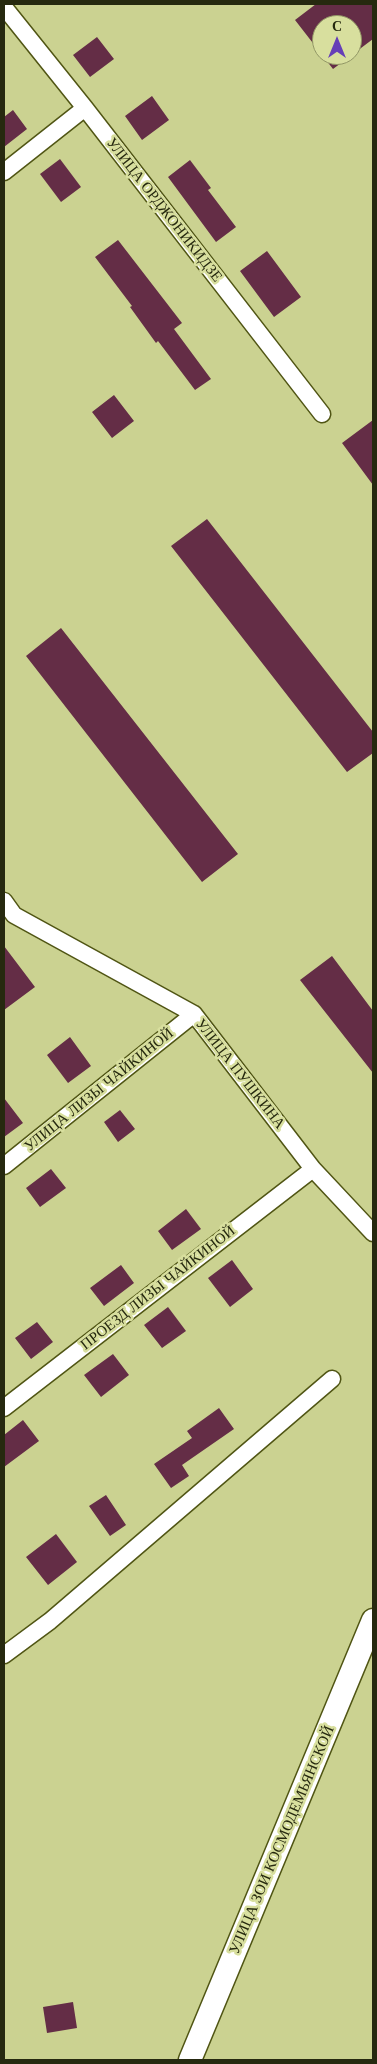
<!DOCTYPE html>
<meta charset="utf-8">
<style>
body{margin:0}
#map{position:relative;width:377px;height:2064px;overflow:hidden;background:#cbd291;font-family:"Libre Baskerville",serif}
canvas{display:block}
.frame{position:absolute;inset:0;border:5px solid #26290f;pointer-events:none}
.north{position:absolute;left:312px;top:15px;width:50px;height:50px;box-sizing:border-box;background:#d8df9e;border:1px solid #919665;border-radius:50%;rotate:0deg;font-size:14px;font-weight:700;line-height:20px;text-align:center;color:#26290f}
.north::after{content:'';display:block;margin:auto;width:18px;height:22px;background:#663fb7;clip-path:polygon(50% 0,100% 100%,50% 72%,0 100%)}
</style>
<div id="map">
<canvas width="377" height="2064"></canvas>
<div class="frame"></div>
<div class="north">С</div>
</div>
<script>
const c = document.querySelector('canvas').getContext('2d');
c.lineJoin = 'round';
function fillPath(path, color) {
  c.fillStyle = color;
  c.fill(path, 'evenodd');
}
function shape(rows) {
  const path = new Path2D();
  for (const r of rows) {
    path.moveTo(r[0], r[1]);
    for (let i = 2; i < r.length; i += 2) path.lineTo(r[i], r[i + 1]);
  }
  return path;
}
function stroke(path, color, width, dash) {
  c.strokeStyle = color;
  c.lineWidth = width;
  c.lineCap = dash ? 'butt' : 'round';
  c.setLineDash(dash || []);
  c.stroke(path);
}
function write(font, color, halo, rows, align = 'center') {
  c.font = font + ' "Libre Baskerville",serif';
  c.lineWidth = 5;
  c.setLineDash([]);
  c.textBaseline = 'middle';
  c.strokeStyle = halo;
  c.fillStyle = color;
  for (const [text, x, y, turn = 0] of rows) {
    c.save();
    c.translate(x, y);
    c.rotate((+turn || 0) * Math.PI / 180);
    c.textAlign = isNaN(turn) ? turn : align;
    if (halo) c.strokeText(text, 0, 0);
    c.fillText(text, 0, 0);
    c.restore();
  }
}
const building = shape([
 [316,4,373,4,373,39,333,69,295,20],
 [322,25,352,25,352,55,322,55],
 [97,37,114,59,90,77,73,55],
 [152,96,169,120,142,140,125,116],
 [13,110,27,129,4,147,4,117],
 [60,159,81,187,61,202,40,174],
 [190,160,211,188,208,190,236,227,216,242,168,177],
 [118,240,182,323,174,329,211,379,195,390,158,341,156,343,130,307,132,306,95,257],
 [267,251,301,297,274,317,240,271],
 [114,395,134,421,112,438,92,412],
 [373,420,373,485,342,443],
 [207,519,373,732,373,753,347,772,171,546],
 [61,628,238,854,202,882,26,656],
 [4,946,35,987,4,1010],
 [332,956,373,1011,373,1073,300,980],
 [70,1037,91,1066,68,1083,47,1055],
 [4,1098,23,1123,4,1137],
 [120,1110,135,1129,118,1142,104,1122],
 [51,1169,66,1188,40,1207,26,1188],
 [186,1209,201,1229,172,1250,158,1231],
 [232,1260,253,1289,230,1307,208,1278],
 [121,1265,134,1283,104,1306,90,1288],
 [168,1307,186,1331,162,1348,144,1325],
 [37,1322,53,1342,31,1359,15,1338],
 [113,1354,129,1375,101,1397,84,1375],
 [219,1408,234,1429,182,1465,189,1476,171,1488,154,1464,192,1438,187,1431],
 [23,1420,39,1441,4,1467,4,1435],
 [106,1495,126,1525,110,1536,89,1506],
 [56,1534,77,1562,48,1585,26,1557],
 [73,2002,77,2028,47,2033,43,2007]
]);
const street = shape([
 [4,7,85,108,322,414],
 [4,172,85,108],
 [4,901,14,915,194,1014,313,1169,373,1233],
 [4,1166,194,1014],
 [4,1408,313,1169],
 [4,1655,50,1621,332,1379]
]);
const secondary = shape([
 [190,2060,373,1620]
]);
const streetNames = [
 ["УЛИЦА ОРДЖОНИКИДЗЕ",164,210,52],
 ["УЛИЦА ПУШКИНА",240,1074,52],
 ["УЛИЦА ЛИЗЫ ЧАЙКИНОЙ",99,1090,-39],
 ["ПРОЕЗД ЛИЗЫ ЧАЙКИНОЙ",158,1288,-38],
 ["УЛИЦА ЗОИ КОСМОДЕМЬЯНСКОЙ",282,1840,-67]
];
fillPath(building, '#642d46');
stroke(street, '#505514', 19);
stroke(secondary, '#505514', 25);
stroke(street, '#fff', 16);
stroke(secondary, '#fff', 22);
write('15px', '#26290f', '#d8df9e', streetNames);
</script>
